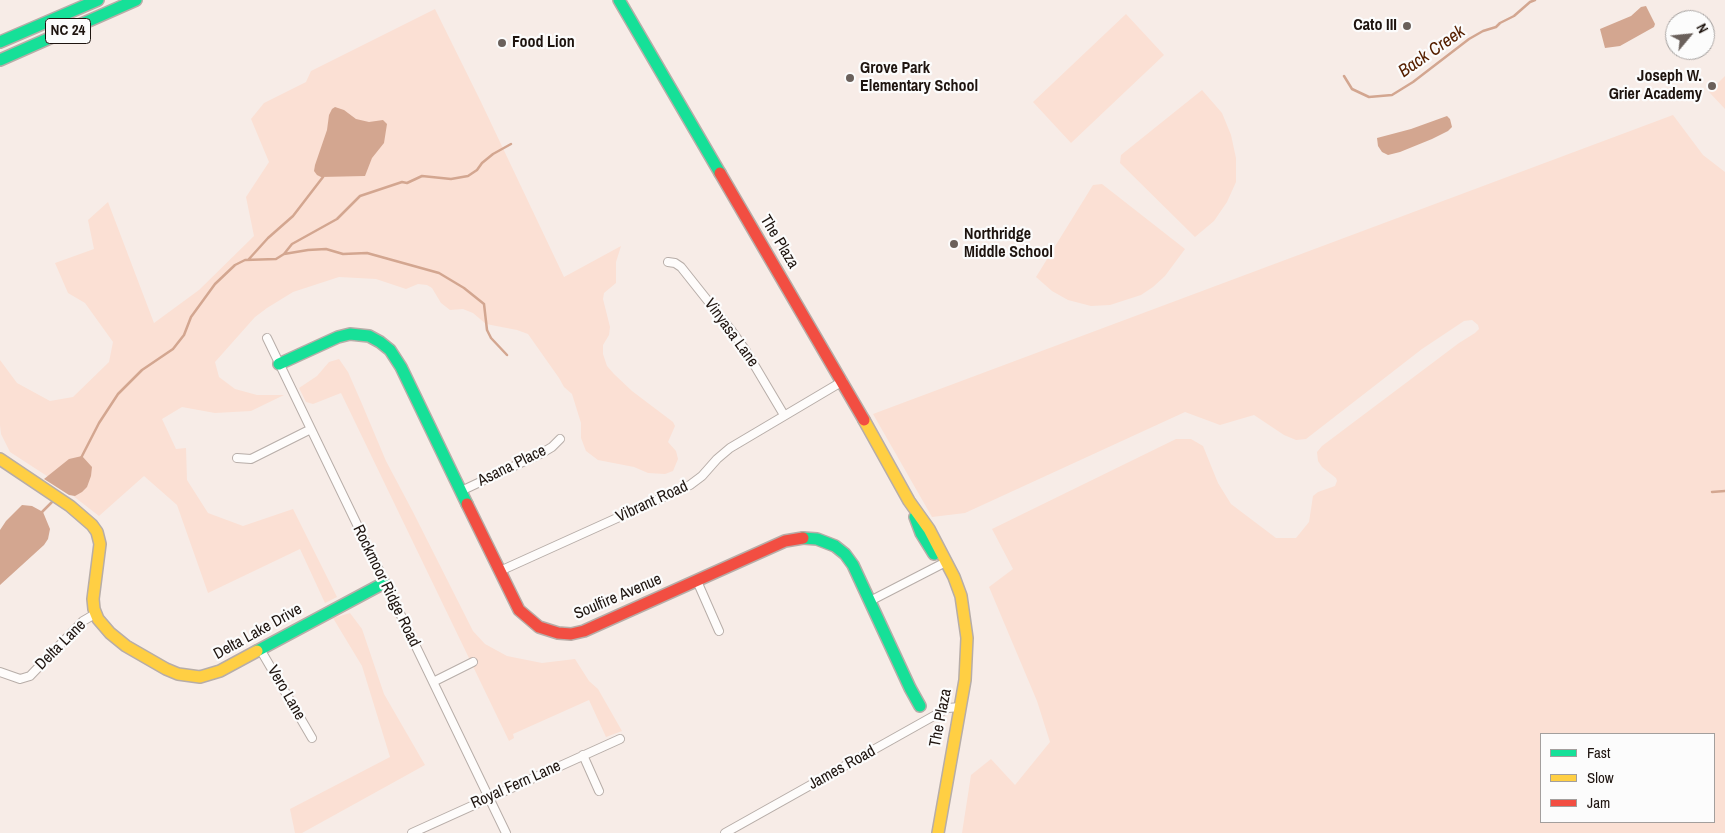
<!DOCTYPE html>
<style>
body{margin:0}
#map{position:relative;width:1725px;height:833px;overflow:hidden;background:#f7ece7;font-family:"Archivo Narrow",sans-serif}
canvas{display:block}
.legend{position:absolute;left:1540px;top:733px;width:175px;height:90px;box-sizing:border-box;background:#fcfcfc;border:1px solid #a39f9d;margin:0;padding:6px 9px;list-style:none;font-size:15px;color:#1e140f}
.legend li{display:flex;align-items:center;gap:10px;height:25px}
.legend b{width:25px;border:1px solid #a39f9d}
.north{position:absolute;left:1665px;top:10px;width:50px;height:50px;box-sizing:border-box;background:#fcfcfc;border:1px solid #a39f9d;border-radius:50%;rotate:62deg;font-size:14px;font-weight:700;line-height:20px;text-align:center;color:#1e140f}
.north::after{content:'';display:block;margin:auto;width:18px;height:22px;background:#6a605b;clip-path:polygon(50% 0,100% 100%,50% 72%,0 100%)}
</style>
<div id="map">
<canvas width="1725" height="833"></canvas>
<ul class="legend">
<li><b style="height:6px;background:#16e098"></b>Fast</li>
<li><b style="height:6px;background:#ffcf43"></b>Slow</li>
<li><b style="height:6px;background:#f24e42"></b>Jam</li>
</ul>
<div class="north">N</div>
</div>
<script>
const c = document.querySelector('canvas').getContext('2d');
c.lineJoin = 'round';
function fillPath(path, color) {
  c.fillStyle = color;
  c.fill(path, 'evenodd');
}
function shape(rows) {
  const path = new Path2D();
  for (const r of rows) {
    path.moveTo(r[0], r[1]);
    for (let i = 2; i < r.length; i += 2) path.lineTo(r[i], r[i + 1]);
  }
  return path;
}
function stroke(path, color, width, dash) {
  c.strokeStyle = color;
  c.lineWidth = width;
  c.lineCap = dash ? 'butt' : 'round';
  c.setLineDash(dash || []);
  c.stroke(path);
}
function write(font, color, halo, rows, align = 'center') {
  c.font = font + ' "Archivo Narrow",sans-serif';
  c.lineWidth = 4.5;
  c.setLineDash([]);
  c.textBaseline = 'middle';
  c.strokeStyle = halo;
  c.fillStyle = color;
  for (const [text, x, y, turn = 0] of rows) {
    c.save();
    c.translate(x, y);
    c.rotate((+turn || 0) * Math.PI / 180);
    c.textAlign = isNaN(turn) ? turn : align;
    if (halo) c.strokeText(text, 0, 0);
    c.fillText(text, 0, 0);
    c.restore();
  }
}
const green = shape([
 [435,9,481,102,564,277,621,246,616,262,616,283,604,293,603,299,610,327,609,335,603,345,603,354,607,366,614,374,632,391,673,422,675,426,668,442,676,451,678,459,673,471,665,474,648,473,634,467,598,460,586,451,581,438,581,423,572,394,564,387,559,378,528,334,517,330,486,324,473,313,463,309,450,310,441,303,432,288,427,285,418,284,406,289,376,279,339,277,293,292,267,308,255,317,215,362,219,377,235,389,257,395,284,395,251,411,215,413,182,407,162,419,176,449,186,448,187,480,208,513,243,526,293,509,337,597,325,603,300,549,208,593,177,505,144,476,99,516,50,478,10,452,1,434,0,425,0,360,17,383,50,401,73,397,109,362,113,342,85,303,68,293,55,263,94,249,88,220,108,202,154,323,199,290,254,236,246,197,269,162,251,119,264,103,306,82,311,71],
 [1126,14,1164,55,1071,143,1033,102],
 [1725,76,1725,109,1709,92],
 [1202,90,1222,113,1231,135,1236,158,1236,182,1227,202,1214,221,1195,237,1120,163,1121,155],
 [1673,115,1703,155,1725,172,1725,833,962,833,971,775,991,759,1015,785,1050,742,1037,701,989,587,1013,569,992,529,1176,439,1191,439,1203,446,1218,483,1231,504,1276,538,1296,538,1309,522,1313,496,1318,492,1335,486,1337,481,1336,478,1322,467,1318,461,1317,452,1322,446,1459,343,1475,333,1479,329,1478,325,1472,320,1464,321,1422,349,1306,439,1296,440,1284,435,1254,415,1220,425,1185,412,965,513,932,517,873,414],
 [1541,734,1714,734,1714,822,1541,822],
 [1102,184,1185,249,1165,276,1153,287,1141,295,1110,305,1091,306,1068,300,1052,291,1036,277,1093,185],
 [339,359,348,372,362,404,386,461,413,512,473,631,485,644,507,656,542,663,575,659,589,681,598,689,622,731,606,737,589,700,513,734,514,738,509,741,341,393,313,404,306,402,299,388,317,376,329,362],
 [350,613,362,629,384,694,425,765,302,833,295,833,290,809,390,757,362,666,333,618]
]);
const water = shape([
 [1646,6,1655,24,1654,27,1620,46,1605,48,1600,29,1631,16,1641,7],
 [335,107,344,110,356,119,369,122,383,120,387,124,384,143,372,158,365,176,321,177,317,175,314,171,315,165,327,130,329,115,332,109],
 [1447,116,1450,119,1452,127,1448,131,1432,139,1400,152,1388,155,1382,152,1378,146,1377,138,1411,129],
 [82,456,92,467,91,476,87,487,82,492,75,496,69,495,44,479,69,459],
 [22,505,32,506,43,512,50,529,48,539,44,545,0,585,0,530,6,521]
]);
const stream = shape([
 [1344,76,1352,89,1369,97,1392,95,1413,82,1469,39,1483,31,1496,27,1500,23,1514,16,1530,2,1535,0],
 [284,254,292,244,337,219,360,196,402,182,407,183,422,176,451,179,468,176,477,170,482,163,493,154,511,144],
 [249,259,268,238,293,216,323,177],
 [81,458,99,423,118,394,142,370,173,349,184,335,191,317,215,284,235,265,245,260,276,259,284,254,308,250,326,249,343,254,367,253,439,273,464,288,484,304,487,330,491,338,507,355],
 [1712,492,1725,491],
 [41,513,52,502]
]);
const street = shape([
 [668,262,675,263,681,267,731,330,746,351,784,415],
 [267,338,506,833],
 [237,458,251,459,311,429],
 [461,491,542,453,552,447,560,439],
 [500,571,690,485,702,476,717,459,730,448,843,381],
 [697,581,719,631],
 [870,601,940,565],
 [260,649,312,738],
 [0,672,20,679,30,676,83,621,95,614],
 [433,682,473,662],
 [583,755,599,791],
 [412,833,620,739],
 [725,833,948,708,960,707]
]);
const fast = shape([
 [619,0,720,173],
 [0,42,98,0],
 [0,60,136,0],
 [279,364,338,337,350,334,369,336,380,342,390,350,401,367,467,504],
 [915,517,921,533,934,554],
 [803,538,817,539,835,546,845,554,853,565,910,688,920,706],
 [257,651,384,583]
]);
const slow = shape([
 [864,420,909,501,929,529,954,577,961,596,967,638,965,680,938,833],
 [0,459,70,506,92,525,97,532,100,544,93,599,94,609,98,619,110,633,126,646,166,669,178,674,200,677,220,671,257,651]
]);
const jam = shape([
 [720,173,864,420],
 [467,504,519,610,539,627,558,633,571,634,584,631,785,541,803,538]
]);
const markers = [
 [1407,26,5,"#6a605b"],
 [502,43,5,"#6a605b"],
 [850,78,5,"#6a605b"],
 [1712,86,5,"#6a605b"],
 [954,244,5,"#6a605b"]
];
const shields = [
 [68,31,45]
];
const shieldNames = [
 ["NC 24",68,31]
];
const poiNames = [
 ["Cato III",1397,26,"right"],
 ["Food Lion",512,43],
 ["Grove Park",860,69],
 ["Elementary School",860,87],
 ["Joseph W.",1702,77,"right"],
 ["Grier Academy",1702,95,"right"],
 ["Northridge",964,235],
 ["Middle School",964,253]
];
const streetNames = [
 ["The Plaza",779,242,59],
 ["Vinyasa Lane",731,333,54],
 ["Asana Place",512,466,-26],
 ["Vibrant Road",652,502,-25],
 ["Rockmoor Ridge Road",386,586,64],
 ["Soulfire Avenue",618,597,-23],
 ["Delta Lake Drive",258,632,-29],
 ["Delta Lane",61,645,-45],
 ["Vero Lane",286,693,60],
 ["The Plaza",941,718,-79],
 ["James Road",842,768,-29],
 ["Royal Fern Lane",516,785,-24]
];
const waterNames = [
 ["Back Creek",1432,52,-35]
];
fillPath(green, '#fbe0d4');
fillPath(water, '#d3a690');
stroke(stream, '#d3a690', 2.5);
stroke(street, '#b7ada8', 10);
stroke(fast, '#b7ada8', 14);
stroke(slow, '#b7ada8', 14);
stroke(jam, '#b7ada8', 14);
stroke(street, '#fefcfb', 8);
stroke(fast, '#16e098', 11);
stroke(slow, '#ffcf43', 11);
stroke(jam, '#f24e42', 11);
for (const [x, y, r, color] of markers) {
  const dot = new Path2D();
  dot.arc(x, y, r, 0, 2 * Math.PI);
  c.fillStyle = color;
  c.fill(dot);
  stroke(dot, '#fcfcfc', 2);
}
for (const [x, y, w] of shields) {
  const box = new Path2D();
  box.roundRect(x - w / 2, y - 12.5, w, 25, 4);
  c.fillStyle = '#fcfcfc';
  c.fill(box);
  stroke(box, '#1e140f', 1);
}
write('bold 15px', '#1e140f', null, shieldNames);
write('bold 16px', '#1e140f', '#fcfcfc', poiNames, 'left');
write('16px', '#1e140f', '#fcfcfc', streetNames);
write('italic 18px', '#562000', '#fcfcfc', waterNames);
</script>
